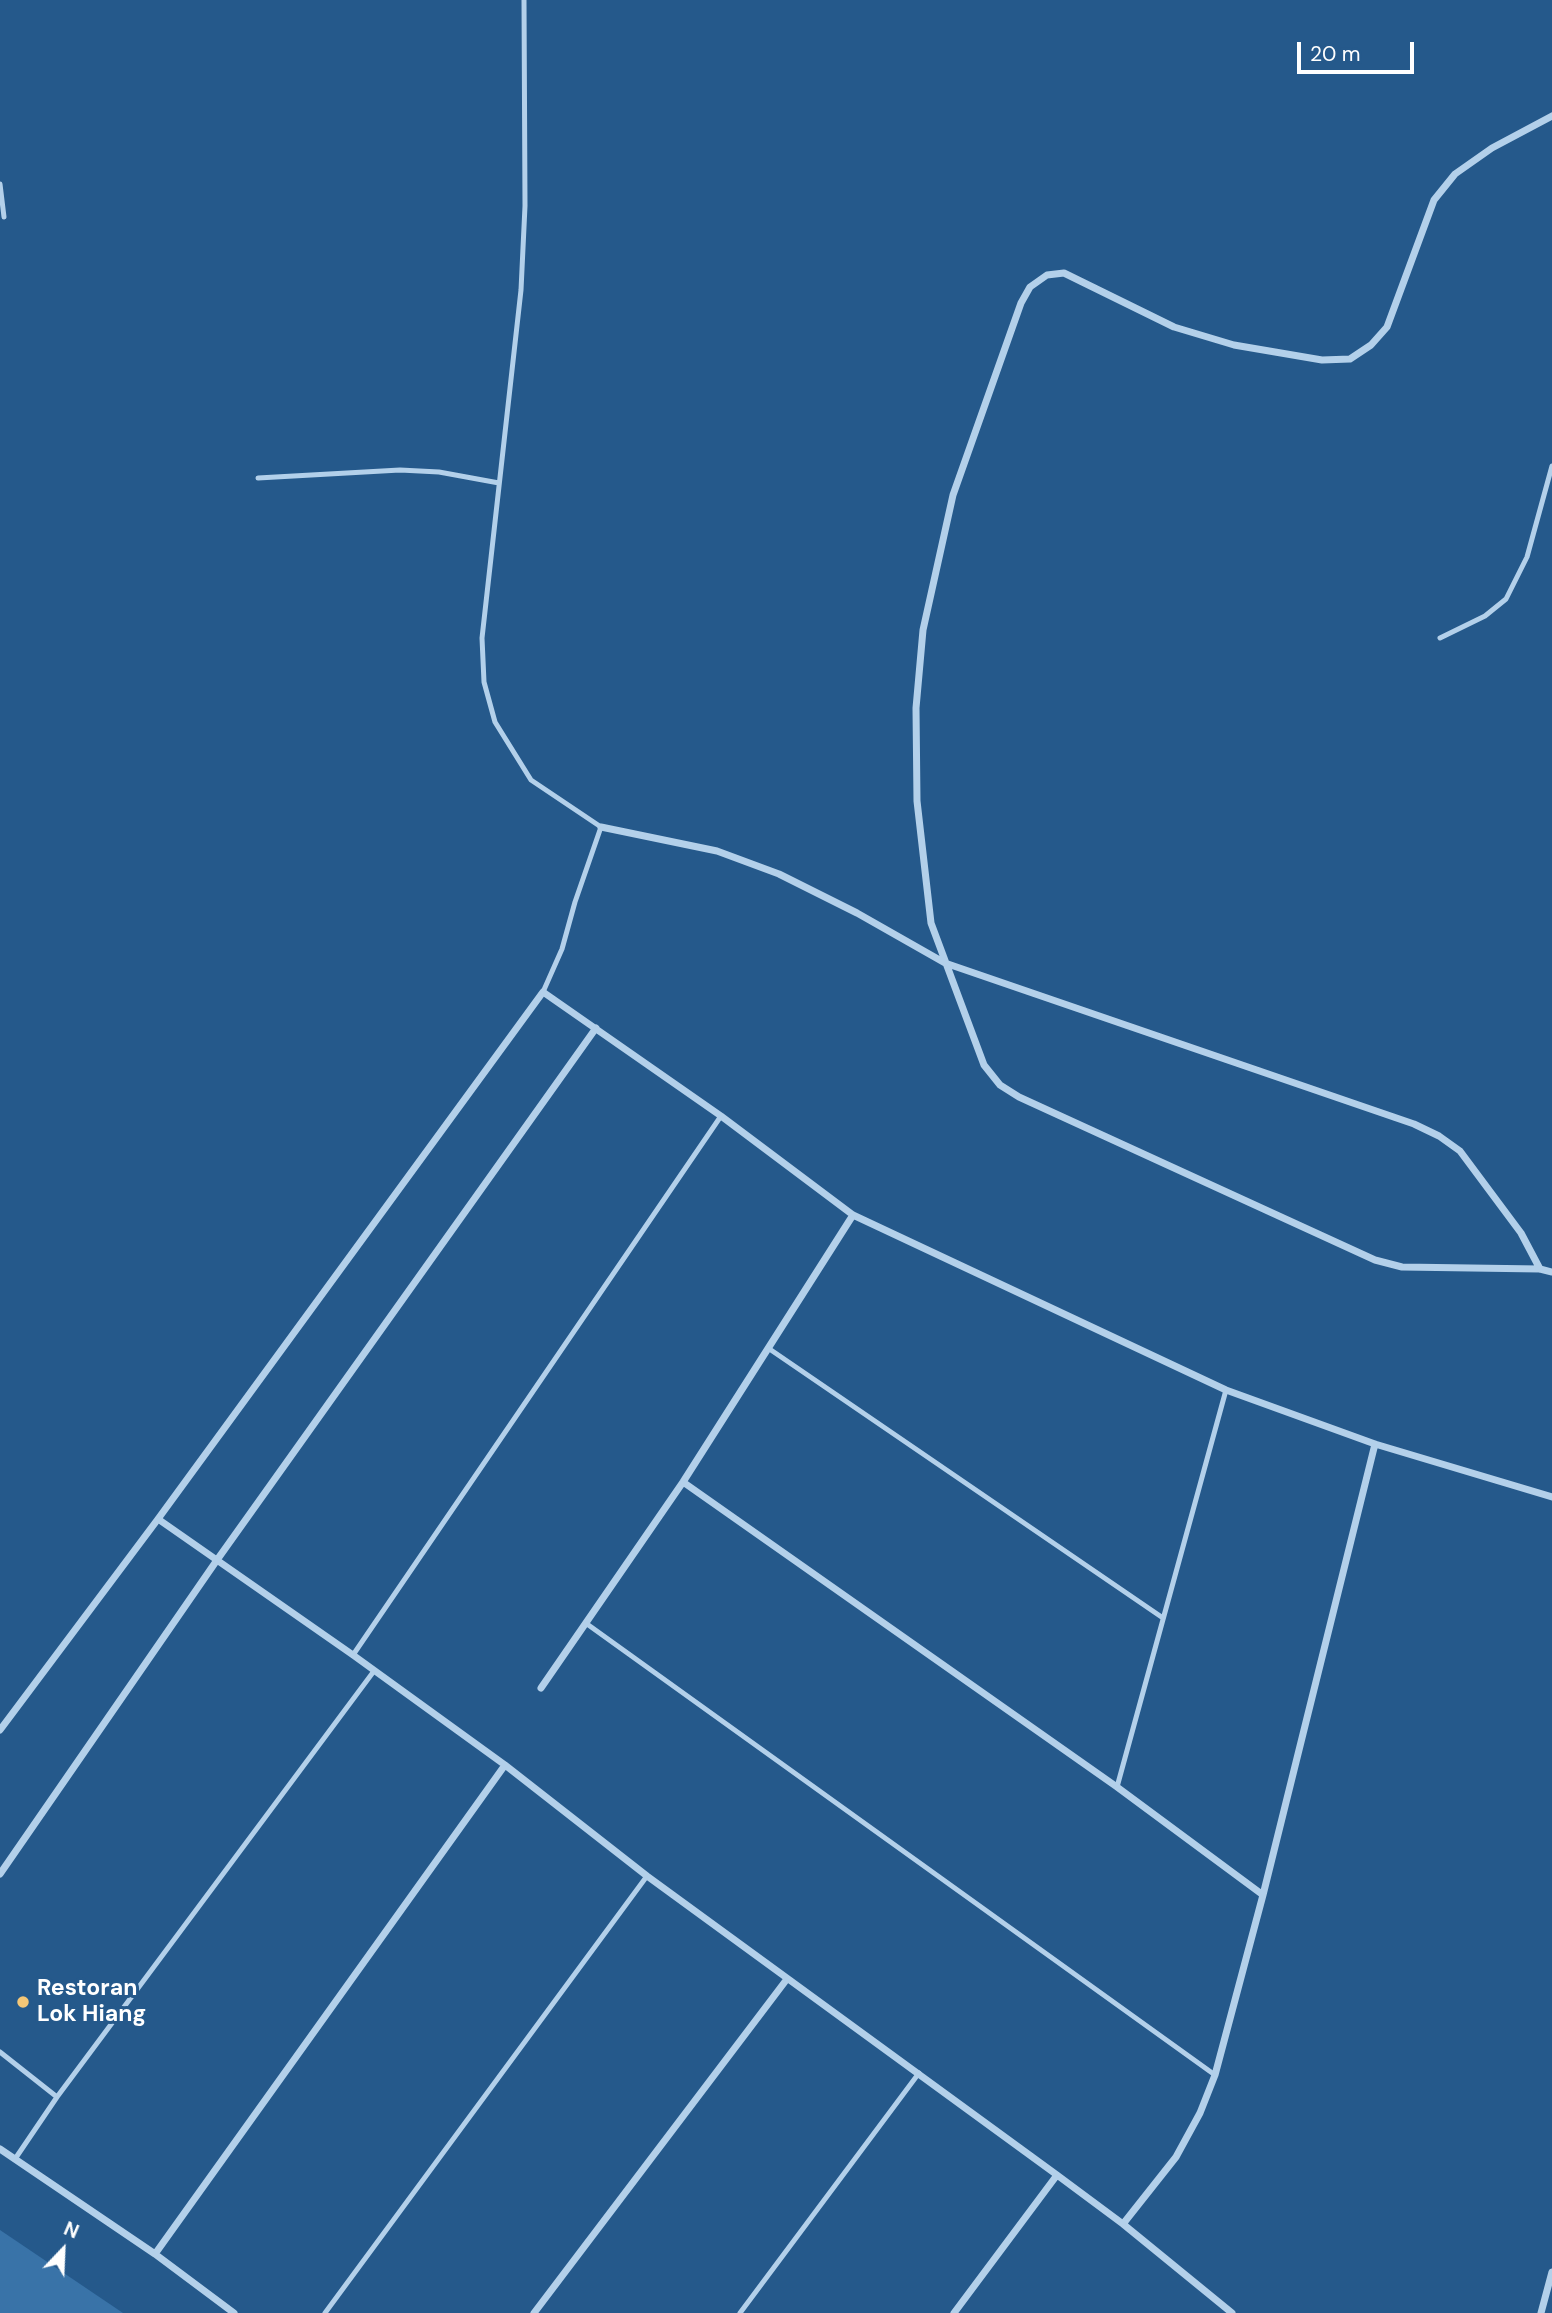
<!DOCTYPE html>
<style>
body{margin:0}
#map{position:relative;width:1552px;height:2313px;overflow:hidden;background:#25598b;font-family:"DM Sans",sans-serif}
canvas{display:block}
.north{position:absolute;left:28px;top:2215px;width:70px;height:70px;-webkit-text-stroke:5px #25598b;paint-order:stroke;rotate:23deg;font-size:19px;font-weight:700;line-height:28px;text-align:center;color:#fff}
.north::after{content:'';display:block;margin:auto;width:24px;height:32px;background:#fff;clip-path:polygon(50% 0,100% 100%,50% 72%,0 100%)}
.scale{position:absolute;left:1297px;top:42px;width:117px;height:32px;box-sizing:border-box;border:4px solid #fff;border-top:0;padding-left:9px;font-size:21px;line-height:24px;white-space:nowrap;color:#fff;-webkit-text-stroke:5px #25598b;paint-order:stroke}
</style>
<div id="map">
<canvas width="1552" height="2313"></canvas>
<div class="north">N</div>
<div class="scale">20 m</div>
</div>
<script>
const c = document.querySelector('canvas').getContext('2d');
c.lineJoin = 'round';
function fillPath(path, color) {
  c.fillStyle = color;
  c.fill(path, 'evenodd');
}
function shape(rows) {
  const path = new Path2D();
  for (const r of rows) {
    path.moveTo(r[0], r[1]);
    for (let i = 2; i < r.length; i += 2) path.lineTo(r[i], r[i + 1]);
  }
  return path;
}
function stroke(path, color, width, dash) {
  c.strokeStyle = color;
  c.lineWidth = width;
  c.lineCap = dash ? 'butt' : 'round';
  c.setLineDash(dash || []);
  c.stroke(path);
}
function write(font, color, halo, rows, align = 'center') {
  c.font = font + ' "DM Sans",sans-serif';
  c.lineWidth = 6;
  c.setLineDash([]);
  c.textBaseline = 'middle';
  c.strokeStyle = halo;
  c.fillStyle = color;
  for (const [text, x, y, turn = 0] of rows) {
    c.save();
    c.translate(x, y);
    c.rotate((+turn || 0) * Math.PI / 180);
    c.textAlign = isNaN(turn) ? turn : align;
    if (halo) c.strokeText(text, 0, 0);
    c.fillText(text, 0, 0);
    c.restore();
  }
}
const green = shape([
 [0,2230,123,2313,0,2313]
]);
const lane = shape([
 [524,0,525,206,521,290,482,638,484,682,495,722,531,780,601,827,575,902,562,949,543,992],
 [0,184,4,217],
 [258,478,400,470,439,472,499,483],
 [1440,638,1485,616,1506,599,1527,557,1552,466],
 [768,1348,1163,1618],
 [587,1624,1215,2075],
 [353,1655,721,1116],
 [1117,1787,1226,1390],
 [0,2052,57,2097],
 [15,2159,57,2097,374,1671],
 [325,2313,647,1876],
 [740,2313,919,2073]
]);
const street = shape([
 [1552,116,1492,148,1455,174,1434,200,1387,327,1371,345,1350,359,1322,360,1234,345,1174,327,1064,273,1047,275,1030,287,1021,303,953,495,923,630,916,708,917,801,931,923,984,1065,1000,1085,1019,1097,1375,1260,1402,1267,1540,1269,1552,1272],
 [601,827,717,851,779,874,857,913,945,963,1414,1124,1439,1136,1460,1151,1521,1233,1540,1269],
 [683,1482,1117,1787,1263,1895],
 [158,1519,353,1655,505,1765,647,1876,1057,2175,1123,2224,1232,2313],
 [541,1688,683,1482,853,1215],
 [0,1730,158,1519,543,992,721,1116,853,1215,1226,1390,1375,1444,1552,1497],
 [0,1874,217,1560,596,1028],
 [0,2149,155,2254,234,2313],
 [1123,2224,1176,2157,1200,2113,1215,2075,1263,1895,1375,1444],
 [155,2254,505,1765],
 [534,2313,787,1979],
 [954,2313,1057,2175],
 [1541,2313,1552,2272]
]);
const markers = [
 [23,2002,7,"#f4c777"]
];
const poiNames = [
 ["Restoran",37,1989],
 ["Lok Hiang",37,2015]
];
fillPath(green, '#3973a8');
stroke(lane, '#b3d0ea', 5);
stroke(street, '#b3d0ea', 7);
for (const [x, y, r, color] of markers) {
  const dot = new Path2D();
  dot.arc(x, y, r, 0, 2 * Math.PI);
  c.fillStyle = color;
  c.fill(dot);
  stroke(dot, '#25598b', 2.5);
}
write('bold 23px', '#fff', '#25598b', poiNames, 'left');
</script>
